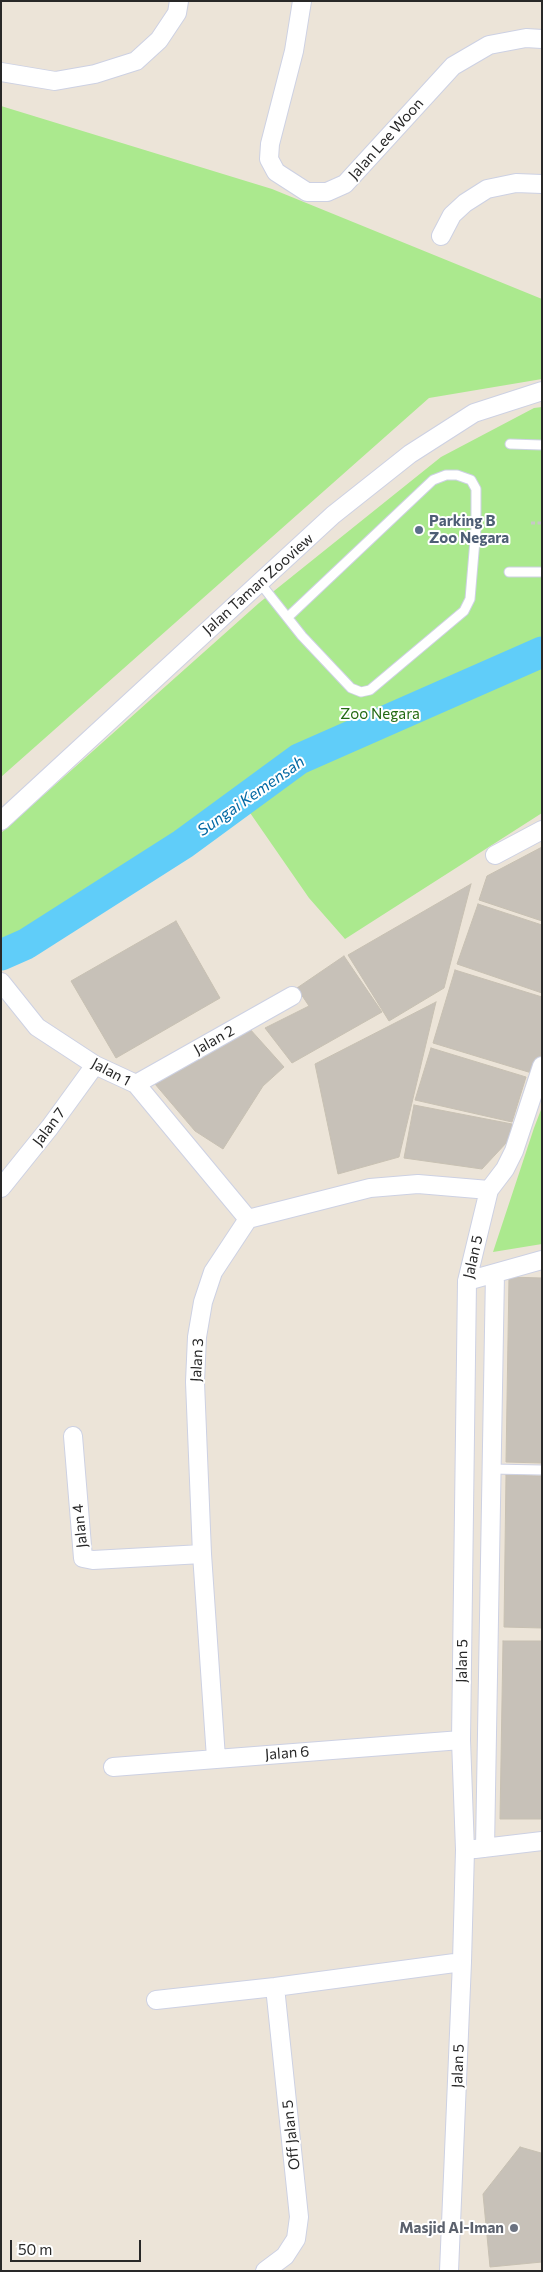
<!DOCTYPE html>
<style>
body{margin:0}
#map{position:relative;width:543px;height:2272px;overflow:hidden;background:#ece4d8;font-family:Commissioner,sans-serif}
canvas{display:block}
.frame{position:absolute;inset:0;border:2px solid #282828;pointer-events:none}
.scale{position:absolute;left:10px;top:2240px;width:131px;height:22px;box-sizing:border-box;border:2px solid #282828;border-top:0;padding-left:6px;font-size:15px;line-height:18px;white-space:nowrap;color:#282828;-webkit-text-stroke:4px #fff;paint-order:stroke}
</style>
<div id="map">
<canvas width="543" height="2272"></canvas>
<div class="frame"></div>
<div class="scale">50 m</div>
</div>
<script>
const c = document.querySelector('canvas').getContext('2d');
c.lineJoin = 'round';
function fillPath(path, color) {
  c.fillStyle = color;
  c.fill(path, 'evenodd');
}
function shape(rows) {
  const path = new Path2D();
  for (const r of rows) {
    path.moveTo(r[0], r[1]);
    for (let i = 2; i < r.length; i += 2) path.lineTo(r[i], r[i + 1]);
  }
  return path;
}
function stroke(path, color, width, dash) {
  c.strokeStyle = color;
  c.lineWidth = width;
  c.lineCap = dash ? 'butt' : 'round';
  c.setLineDash(dash || []);
  c.stroke(path);
}
function write(font, color, halo, rows, align = 'center') {
  c.font = font + ' Commissioner,sans-serif';
  c.lineWidth = 4;
  c.setLineDash([]);
  c.textBaseline = 'middle';
  c.strokeStyle = halo;
  c.fillStyle = color;
  for (const [text, x, y, turn = 0] of rows) {
    c.save();
    c.translate(x, y);
    c.rotate((+turn || 0) * Math.PI / 180);
    c.textAlign = isNaN(turn) ? turn : align;
    if (halo) c.strokeText(text, 0, 0);
    c.fillText(text, 0, 0);
    c.restore();
  }
}
const green = shape([
 [1,106,272,189,542,299,542,379,429,398,1,777],
 [542,407,542,813,345,939,309,898,237,794,92,908,9,958,1,945,1,833,259,603,441,457,534,408],
 [542,1107,542,1244,493,1252,534,1128]
]);
const river = shape([
 [1,955,26,944,183,844,299,759,542,652]
]);
const building = shape([
 [542,847,542,921,479,900,487,876,542,847],
 [471,884,444,988,389,1021,348,955,471,884],
 [478,904,542,925,542,993,457,964,478,904],
 [176,921,220,998,116,1058,71,981,176,921],
 [344,956,382,1012,292,1063,265,1028,309,1006,297,988,344,956],
 [455,970,542,997,542,1050,535,1074,433,1043,455,970],
 [436,1002,399,1157,338,1174,315,1064,436,1002],
 [249,1028,284,1067,263,1086,223,1149,195,1131,155,1084,249,1028],
 [431,1048,526,1077,512,1122,415,1100,431,1048],
 [414,1105,512,1124,508,1141,482,1169,404,1158,414,1105],
 [509,1277,542,1278,542,1463,506,1462,509,1277],
 [506,1475,542,1476,542,1628,504,1627,506,1475],
 [503,1641,542,1641,542,1819,500,1819,503,1641],
 [520,2147,541,2153,542,2262,490,2267,483,2194,520,2147]
]);
const path = shape([
 [531,523,542,523]
]);
const lane = shape([
 [510,444,542,445],
 [509,572,542,572],
 [260,583,302,636,351,688,361,692,370,690,464,611,470,599,476,528,476,489,471,480,457,475,446,475,433,480,288,617],
 [491,1469,542,1470]
]);
const street = shape([
 [302,1,294,51,270,144,269,159,276,172,307,192,327,192,345,184,453,66,489,45,526,38,542,39],
 [1,72,55,81,95,74,136,61,159,40,177,13,179,1],
 [441,236,452,215,465,203,487,189,516,183,542,184],
 [1,821,333,515,410,454,474,413,542,391],
 [495,855,542,830],
 [1,982,37,1027,95,1065,136,1084,248,1219],
 [136,1084,292,996],
 [1,1188,50,1127,95,1065],
 [467,1281,542,1260],
 [73,1436,83,1558,93,1560,202,1554],
 [216,1758,202,1554,195,1382,197,1337,203,1302,213,1272,248,1219,370,1188,418,1184,489,1190],
 [113,1767,461,1740],
 [485,1848,495,1273],
 [475,1849,542,1841],
 [156,2000,275,1987,462,1962],
 [265,2271,285,2256,296,2239,299,2217,275,1987],
 [449,2271,462,1962,465,1850,461,1740,467,1281,489,1190,505,1169,514,1151,542,1066]
]);
const markers = [
 [419,530,5,"#5c6f8a"],
 [514,2228,5,"#6b7280"]
];
const streetNames = [
 ["Jalan Lee Woon",386,139,-48],
 ["Jalan Taman Zooview",258,584,-42],
 ["Jalan 2",214,1040,-29],
 ["Jalan 1",111,1072,28],
 ["Jalan 7",49,1127,-53],
 ["Jalan 5",473,1257,-77],
 ["Jalan 3",197,1360,-87],
 ["Jalan 4",80,1526,-96],
 ["Jalan 5",462,1661,-89],
 ["Jalan 6",287,1753,-4],
 ["Jalan 5",458,2066,-88],
 ["Off Jalan 5",291,2135,-96]
];
const serviceNames = [
 ["Parking B",429,521],
 ["Zoo Negara",429,538]
];
const parkNames = [
 ["Zoo Negara",380,714]
];
const worshipNames = [
 ["Masjid Al-Iman",504,2228]
];
const waterNames = [
 ["Sungai Kemensah",251,796,-35]
];
fillPath(green, '#abe98e');
stroke(river, '#60cdf9', 31);
fillPath(building, '#c7c1b8');
stroke(building, '#c7c0b2', 1);
stroke(lane, '#cdd1e3', 11);
stroke(street, '#cdd1e3', 20);
stroke(path, '#c7c7c7', 3, [4, 2.5]);
stroke(lane, '#fff', 9);
stroke(street, '#fff', 18);
for (const [x, y, r, color] of markers) {
  const dot = new Path2D();
  dot.arc(x, y, r, 0, 2 * Math.PI);
  c.fillStyle = color;
  c.fill(dot);
  stroke(dot, '#fff', 2);
}
write('15px', '#282828', '#fff', streetNames);
write('bold 15px', '#4e5e75', '#fff', serviceNames, 'left');
write('15px', '#236a13', '#fff', parkNames);
write('bold 15px', '#5b616d', '#fff', worshipNames, 'right');
write('italic 16px', '#0168a3', '#fff', waterNames);
</script>
